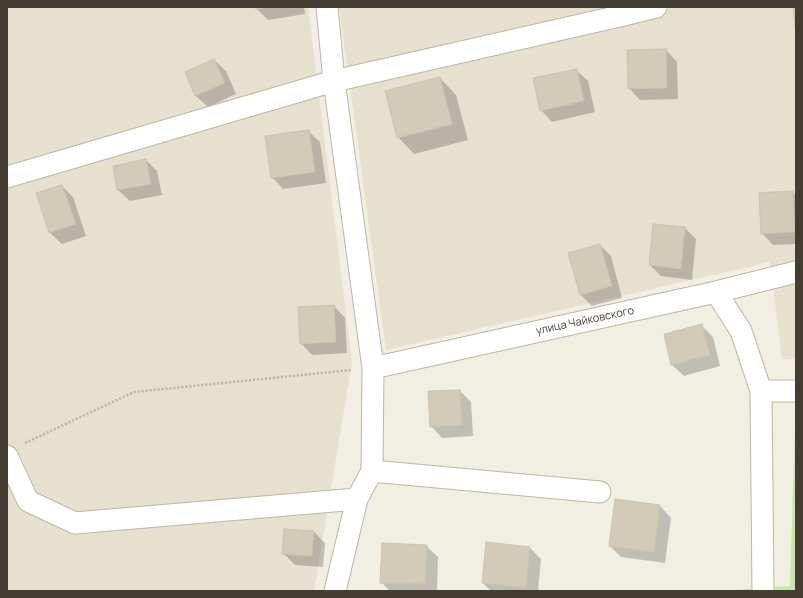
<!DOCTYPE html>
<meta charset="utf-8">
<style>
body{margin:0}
#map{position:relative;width:803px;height:598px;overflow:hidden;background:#f1eee2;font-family:Manrope,sans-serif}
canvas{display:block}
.frame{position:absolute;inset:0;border:8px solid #433d32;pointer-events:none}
</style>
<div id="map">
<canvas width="803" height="598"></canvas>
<div class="frame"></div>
</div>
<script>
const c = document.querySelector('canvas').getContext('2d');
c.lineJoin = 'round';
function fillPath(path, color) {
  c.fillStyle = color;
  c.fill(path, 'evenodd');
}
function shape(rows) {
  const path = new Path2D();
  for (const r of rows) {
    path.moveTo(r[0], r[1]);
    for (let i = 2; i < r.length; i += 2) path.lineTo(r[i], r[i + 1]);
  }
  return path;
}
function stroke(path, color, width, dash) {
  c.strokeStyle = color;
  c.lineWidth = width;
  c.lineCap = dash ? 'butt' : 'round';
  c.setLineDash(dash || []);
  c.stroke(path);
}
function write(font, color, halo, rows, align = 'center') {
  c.font = font + ' Manrope,sans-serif';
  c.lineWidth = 3;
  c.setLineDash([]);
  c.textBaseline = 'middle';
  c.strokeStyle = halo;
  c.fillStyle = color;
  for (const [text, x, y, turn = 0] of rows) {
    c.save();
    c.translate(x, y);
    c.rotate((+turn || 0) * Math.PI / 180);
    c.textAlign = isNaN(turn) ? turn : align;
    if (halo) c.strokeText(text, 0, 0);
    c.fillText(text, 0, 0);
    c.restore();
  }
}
const residential = shape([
 [7,7,308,7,352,362,314,591,7,591],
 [339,7,796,7,796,359,782,359,770,262,386,350]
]);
const green = shape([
 [795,425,796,425,796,591,719,591,790,586]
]);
const shadow = shape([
 [256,7,304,7,305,14,268,20,257,9],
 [666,50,677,62,678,99,640,100,629,88],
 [214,60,226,71,236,94,208,107,196,96,186,73],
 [576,70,588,81,595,112,552,122,541,110],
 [440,78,456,95,468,140,414,154,398,137],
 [308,131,320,142,326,183,283,189,272,177],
 [146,160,157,171,162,195,130,201,118,190,114,166],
 [62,186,73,197,86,236,62,244,50,233,37,194],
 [793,192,796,196,796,244,773,245,762,233],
 [685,228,696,239,692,280,661,276,650,265],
 [600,245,611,256,622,298,592,306,581,295],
 [334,306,345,318,347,353,312,355,301,343],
 [701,325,713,337,720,366,684,376,672,365],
 [460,391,471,402,473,436,442,438,431,426],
 [660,506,671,518,665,563,621,557,610,546],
 [314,532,325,543,323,567,295,565,283,553],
 [426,546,438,557,437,591,390,591,381,582],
 [530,548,541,559,538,591,491,591,483,583]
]);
const building = shape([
 [255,7,269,7,256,9,255,7],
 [793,7,796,7,796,36,793,7],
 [666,49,667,88,628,89,627,50,666,49],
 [214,59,225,83,195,96,185,72,214,59],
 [577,69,584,101,540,111,533,78,577,69],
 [440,77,452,124,397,138,385,91,440,77],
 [309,130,315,172,271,178,265,136,309,130],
 [146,159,151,184,117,190,113,166,146,159],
 [62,185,76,224,49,233,36,193,62,185],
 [793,191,795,232,761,234,759,193,793,191],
 [653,224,685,227,681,269,649,265,653,224],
 [600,244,612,286,580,295,568,253,600,244],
 [334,305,336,342,300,344,298,307,334,305],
 [702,324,710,355,671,365,664,334,702,324],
 [460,390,462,425,430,427,428,391,460,390],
 [615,499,660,505,654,552,609,546,615,499],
 [284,529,314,531,312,556,282,554,284,529],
 [486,542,530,547,526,588,482,583,486,542],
 [382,543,427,545,425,584,380,583,382,543]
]);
const path = shape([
 [25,443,134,392,351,370]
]);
const minor = shape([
 [327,7,334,81,373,368,372,471,357,499,335,591],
 [7,177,334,81,624,15,656,7],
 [716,292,741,331,761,391,763,591],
 [373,368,716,292,796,272],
 [761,391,796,391],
 [7,456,28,501,75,523,357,499],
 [372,471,600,492]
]);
const streetNames = [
 ["улица Чайковского",585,321,-12]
];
fillPath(residential, '#e6e0cf');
fillPath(green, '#c7e8a8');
fillPath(shadow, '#0003');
fillPath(building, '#d3cab7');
stroke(building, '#cec2aa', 1);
stroke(minor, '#bdb6a4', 23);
stroke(path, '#bfb395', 2.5, [2, 2]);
stroke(minor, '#fff', 21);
write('11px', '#433d32', '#fff', streetNames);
</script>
